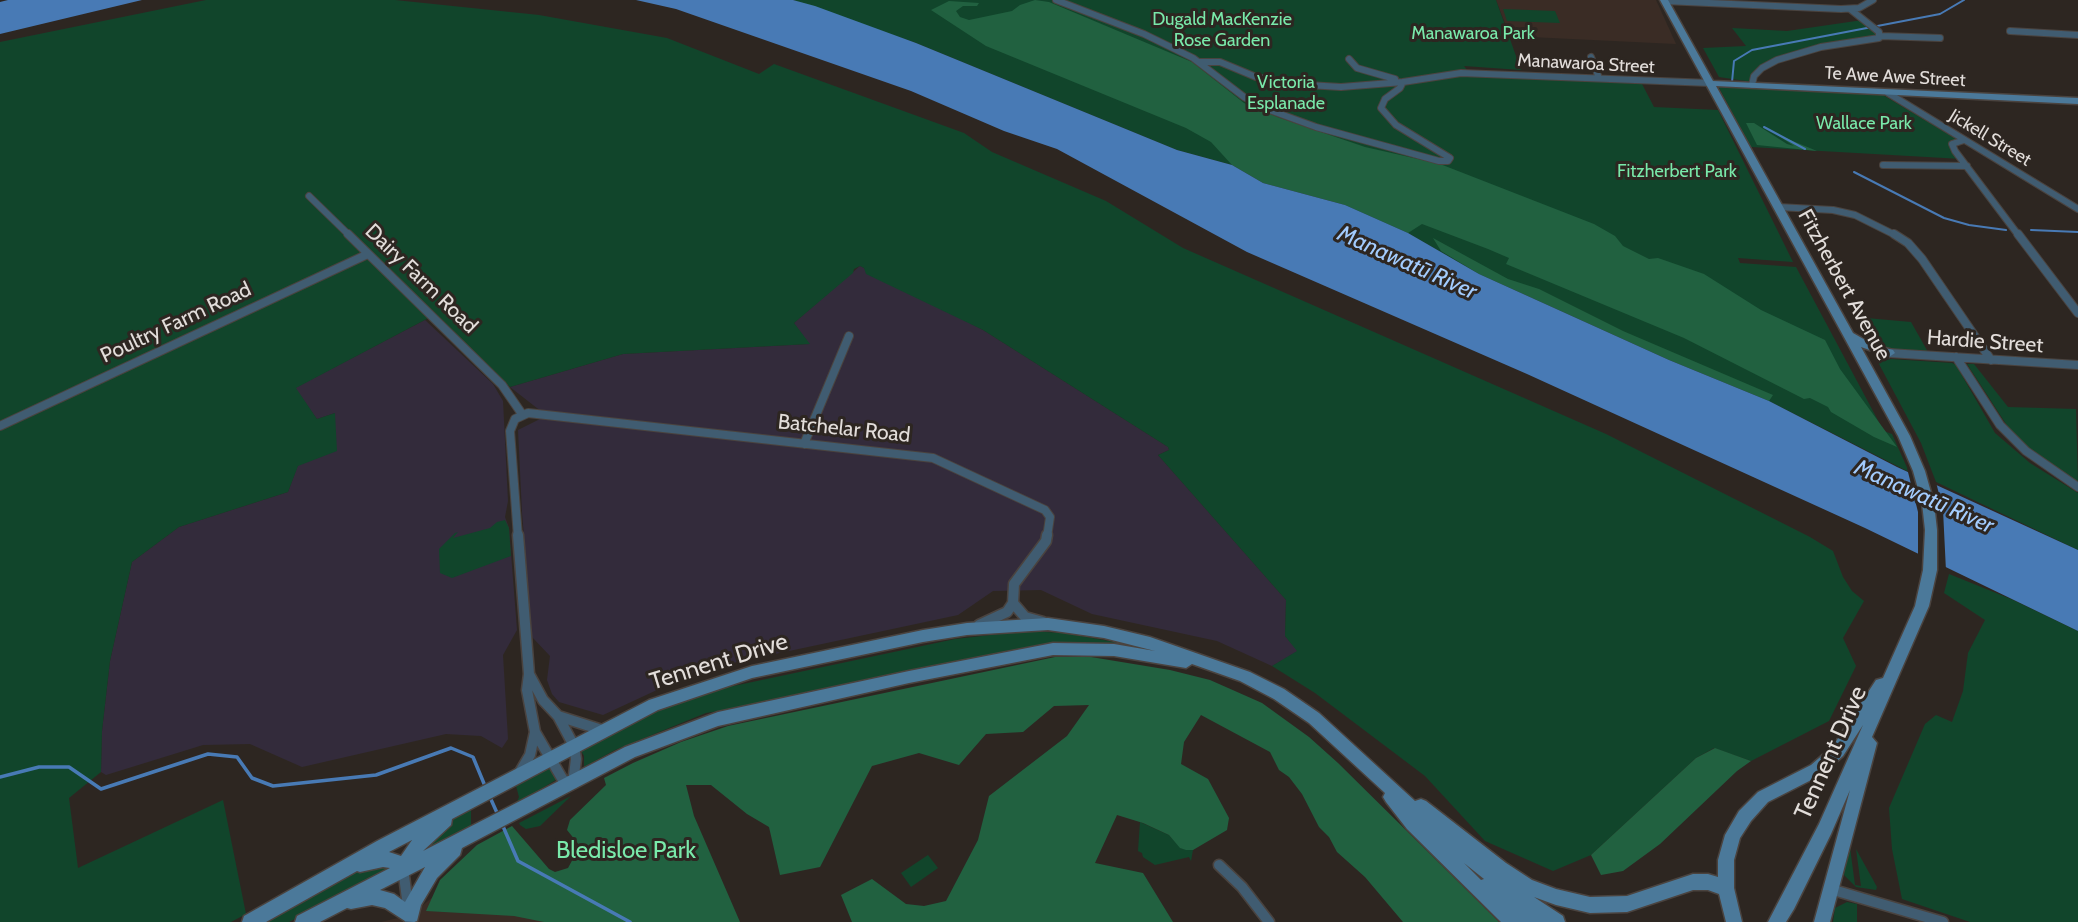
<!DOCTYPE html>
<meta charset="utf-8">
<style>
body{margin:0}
canvas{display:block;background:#2d2621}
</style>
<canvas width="2078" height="922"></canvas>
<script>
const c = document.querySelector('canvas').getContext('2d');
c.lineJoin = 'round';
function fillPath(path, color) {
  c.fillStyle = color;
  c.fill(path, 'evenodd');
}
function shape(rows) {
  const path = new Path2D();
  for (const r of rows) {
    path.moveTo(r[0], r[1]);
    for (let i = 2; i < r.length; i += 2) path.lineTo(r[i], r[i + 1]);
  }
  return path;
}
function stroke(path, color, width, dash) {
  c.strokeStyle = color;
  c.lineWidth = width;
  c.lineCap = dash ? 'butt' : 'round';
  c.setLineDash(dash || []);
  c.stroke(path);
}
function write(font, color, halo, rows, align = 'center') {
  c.font = font + ' Cabin,sans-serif';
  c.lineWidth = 6;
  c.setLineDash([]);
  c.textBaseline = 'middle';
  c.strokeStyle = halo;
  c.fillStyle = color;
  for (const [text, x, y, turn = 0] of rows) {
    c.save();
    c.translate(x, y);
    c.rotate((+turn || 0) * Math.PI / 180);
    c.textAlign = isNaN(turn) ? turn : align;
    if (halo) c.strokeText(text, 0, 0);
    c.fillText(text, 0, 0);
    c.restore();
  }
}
const commercial = shape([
 [860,266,983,330,1168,447,1169,450,1158,455,1286,600,1285,636,1298,651,1272,666,1217,641,1092,614,1041,590,993,591,958,615,700,670,603,715,559,702,552,694,547,680,550,656,532,637,522,512,518,430,542,418,542,412,510,387,623,354,809,344,794,323],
 [425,320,493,384,503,401,508,501,505,517,509,528,517,630,503,655,508,739,502,748,481,736,446,734,302,767,250,744,203,745,106,775,101,772,102,731,110,661,132,562,179,527,288,492,298,465,335,413,317,419,295,388]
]);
const built = shape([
 [1496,0,1656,0,1676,44,1510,36],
 [489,851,573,922,381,922,411,915]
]);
const green = shape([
 [206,0,395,0,539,15,667,38,759,74,774,64,964,133,992,152,1106,201,1183,248,1606,434,1810,537,1833,551,1843,577,1852,591,1864,601,1843,638,1856,666,1829,721,1751,761,1714,748,1696,758,1591,855,1553,871,1485,841,1425,776,1315,693,1272,666,1297,651,1285,636,1286,600,1158,455,1169,450,1168,447,983,330,866,274,864,268,860,266,854,269,853,273,794,323,810,344,623,354,510,387,436,314,296,388,317,419,335,413,337,451,298,466,288,492,179,527,132,562,110,661,102,731,101,772,69,798,78,868,223,800,246,914,231,922,0,922,0,42],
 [793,0,1496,0,1521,70,1464,66,1470,74,1642,84,1654,107,1718,110,1793,262,1738,258,1740,263,1796,267,1881,426,1881,430,1892,434,1909,472,1769,401,1479,274,1408,233,1345,205,1232,165,1177,150,916,43],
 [1503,9,1555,11,1560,23,1507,21],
 [1863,20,1881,36,1821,47,1762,68,1752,82,1719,77,1703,48,1746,46,1732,28,1787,31],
 [1718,86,1883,95,1958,140,1952,144,1962,159,1751,147],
 [1855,317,1911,322,1928,352,1879,349,1871,343],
 [1891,359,1952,363,1956,365,1995,433,2030,463,2078,493,2078,550,1936,482,1921,443,1879,364,1879,362],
 [1967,364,1974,364,2008,407,2076,409,2078,484,2030,449,2008,427],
 [505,520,509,528,511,556,452,578,440,573,439,549,455,533,458,532,453,538,490,528,497,522],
 [1949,574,2011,599,2078,631,2078,922,1970,922,1902,899,1892,849,1889,808,1925,724,1936,715,1952,722,1963,691,1968,653,1985,620,1944,593],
 [1027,631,1064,633,1148,648,1086,643,1033,646,769,703,706,713,615,750,584,767,584,756,580,749,658,711,724,688,955,639],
 [550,765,559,778,516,804,519,797,515,782],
 [571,796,540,826,526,829,520,825,519,823],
 [471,807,471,828,412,858,437,830],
 [1140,822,1169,835,1181,848,1193,850,1191,861,1189,857,1155,865,1143,857,1142,853,1138,851],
 [1849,840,1855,885,1861,886,1856,849,1877,887,1876,890,1856,887,1844,875],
 [928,855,938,868,911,887,901,873],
 [394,865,384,873,289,922,263,922,355,871],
 [1847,902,1857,904,1857,922,1833,922,1835,908]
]);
const forest = shape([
 [1035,0,1049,2,1192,62,1244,103,1280,118,1365,147,1440,164,1594,224,1615,236,1623,246,1649,259,1658,258,1704,274,1761,310,1825,340,1840,369,1897,447,1874,437,1831,412,1828,407,1810,398,1804,399,1684,338,1506,264,1509,258,1488,249,1422,224,1408,233,1345,205,1263,183,1232,165,1211,142,1186,128,986,46,931,10,949,1,979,3,977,6,963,6,956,11,960,17,969,20,1012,11,1020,5],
 [1746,123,1754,123,1787,144,1794,146,1776,134,1817,151,1757,145],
 [1433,238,1508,279,1539,289,1623,331,1773,395,1769,401,1669,360,1479,274,1441,251],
 [1055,657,1091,657,1170,670,1210,680,1262,703,1309,737,1338,763,1499,922,1403,922,1365,877,1337,852,1329,837,1319,827,1302,794,1289,777,1279,770,1270,752,1201,715,1184,742,1181,764,1208,779,1229,818,1227,830,1193,850,1186,850,1180,848,1169,835,1143,823,1117,815,1095,863,1143,873,1173,922,852,922,841,895,872,879,906,904,924,906,946,901,978,840,989,796,1067,736,1089,705,1054,706,1023,732,986,734,959,765,919,753,872,766,820,867,780,875,769,827,747,814,711,785,686,785,694,816,740,922,544,922,514,916,426,911,440,880,477,845,512,826,549,869,555,872,568,868,580,846,567,830,570,820,606,785,604,778,633,763,681,742,728,726],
 [1715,748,1751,761,1737,771,1660,844,1623,871,1601,875,1591,855,1696,758]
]);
const water = shape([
 [8,0,142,0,0,34,0,2],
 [636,0,793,0,815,6,916,43,1177,150,1232,165,1263,183,1345,205,1408,233,1479,274,1669,360,1769,401,1897,467,2078,550,2078,631,1865,528,1527,374,1247,252,1057,149,1004,131,911,91,676,9]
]);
const pier = shape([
 [1907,468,1936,482,1943,510,1946,571,1918,558,1918,512]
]);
const streamFar1 = shape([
 [1732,82,1734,61,1752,50,1940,14,1964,0],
 [1764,127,1805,149],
 [1854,172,1944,218,1969,225,2006,230],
 [2031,230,2078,232]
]);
const stream = shape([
 [0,777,39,767,69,767,101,789,208,754,237,757,252,778,273,786,376,775,451,748,473,757,485,786],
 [489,795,498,815],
 [502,824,518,861,630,922]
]);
const streetFar2 = shape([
 [1056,0,1144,34,1193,58,1244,97,1264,108,1316,127,1439,161,1448,161,1450,158,1396,125,1381,108,1385,99,1400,88,1403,82,1461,73,1710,83],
 [1665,1,1841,9,1859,8,1873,0],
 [2010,31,2078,35],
 [1881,36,1940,38],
 [1591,57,1599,78],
 [1349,59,1357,68,1395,79],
 [1199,62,1220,62,1256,77,1291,84,1341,87,1403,82],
 [1752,85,1754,76,1762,68,1777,60,1821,47,1879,38,1879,32,1850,9],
 [1888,93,2078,209],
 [1964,140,1952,144,1955,151,2019,236],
 [1883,165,1967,166],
 [309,196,350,236],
 [1778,207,1833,210,1855,215,1897,236]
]);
const streetFar1 = shape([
 [348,234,502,385,522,414],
 [1894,234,1908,243,1922,259,1991,360],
 [2018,234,2078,313],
 [1889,353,2078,365],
 [1956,357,2000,425,2026,451,2078,487],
 [0,426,368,254],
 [804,444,849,336],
 [518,537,510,431,515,419,528,413,933,458,1045,510,1050,517,1047,537]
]);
const street = shape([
 [518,535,529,674],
 [1013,603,1025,617,1043,622],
 [979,625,1007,612,1013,603,1014,584,1046,541,1047,535],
 [529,674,543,700,558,716,574,746,576,759,573,783,563,780,535,732,527,690,529,674],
 [558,716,605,731],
 [520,772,530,755,535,732],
 [1219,865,1242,887,1269,922],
 [403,868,410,922],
 [1830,889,1943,922]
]);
const secondary = shape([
 [1660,0,1668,0,1713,81,2078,98,2078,104,1716,86,1853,333,1874,345,1893,350,1895,353,1889,357,1861,347,1910,436,1925,471,1934,503,1937,530,1937,570,1929,606,1872,737,1877,743,1830,922,1814,922,1850,790,1831,834,1794,909,1786,922,1768,922,1819,824,1863,725,1843,756,1821,775,1768,802,1751,821,1740,838,1734,860,1734,888,1742,922,1726,922,1719,894,1708,890,1693,890,1627,912,1590,913,1556,905,1534,897,1563,916,1565,922,1501,922,1407,829,1386,802,1383,797,1385,793,1309,723,1274,699,1240,681,1192,664,1186,668,1114,656,1053,655,909,683,718,726,635,757,462,848,460,855,437,878,421,905,417,921,414,922,405,921,385,908,372,905,351,909,347,908,320,922,295,922,297,916,390,868,383,867,360,872,357,871,266,922,242,922,244,916,377,841,649,700,752,666,923,630,967,623,1048,618,1104,626,1150,637,1250,672,1284,689,1319,713,1415,801,1421,799,1426,801,1506,863,1532,880,1556,889,1590,897,1627,896,1693,874,1708,874,1718,877,1718,860,1725,835,1739,811,1758,792,1811,765,1833,746,1876,680,1883,678,1915,606,1923,570,1925,530,1922,503,1913,471,1898,436,1660,0],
 [1048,630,1104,638,1155,651,1114,644,1053,643,909,671,718,712,625,747,423,851,451,825,452,819,658,710,752,678,923,642,967,635,1048,630],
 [412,840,401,856,389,852,412,840],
 [1464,863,1484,879,1481,880,1464,863],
 [425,867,405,902,394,894,380,890,425,867]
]);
const farParknames = [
 ["Dugald MacKenzie",1222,20],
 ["Rose Garden",1222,41],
 ["Manawaroa Park",1473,34],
 ["Victoria",1286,83],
 ["Esplanade",1286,104],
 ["Wallace Park",1864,124],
 ["Fitzherbert Park",1677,172]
];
const farStreetnames = [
 ["Manawaroa Street",1586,64,3],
 ["Te Awe Awe Street",1895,77,3],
 ["Jickell Street",1990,138,31]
];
const streetNames = [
 ["Dairy Farm Road",421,279,44],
 ["Fitzherbert Avenue",1844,285,61],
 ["Poultry Farm Road",176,323,-25],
 ["Hardie Street",1985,342,4],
 ["Batchelar Road",844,429,6]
];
const waterNames = [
 ["Manawatū River",1407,263,24],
 ["Manawatū River",1924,497,24]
];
const nearStreetnames = [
 ["Tennent Drive",719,662,-17],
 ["Tennent Drive",1831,753,-66]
];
const nearParknames = [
 ["Bledisloe Park",626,851]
];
fillPath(commercial, '#332b3b');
fillPath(built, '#3a2c25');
fillPath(green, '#11452b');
fillPath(forest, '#216140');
fillPath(water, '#487ab5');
fillPath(pier, '#2d2621');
stroke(streamFar1, '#487ab5', 2);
stroke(stream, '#487ab5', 3.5);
stroke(streetFar2, '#4a433f', 8);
stroke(streetFar1, '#4a433f', 10);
stroke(street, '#4a433f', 13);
stroke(secondary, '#4a433f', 3);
stroke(streetFar2, '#405c71', 6);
stroke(streetFar1, '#405c71', 8);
stroke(street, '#405c71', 10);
fillPath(secondary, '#4b799a');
write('18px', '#79e9aa', '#2d2621', farParknames);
write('18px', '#e2ddda', '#2d2621', farStreetnames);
write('21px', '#e2ddda', '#2d2621', streetNames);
write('italic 23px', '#a3ccfe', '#2d2621', waterNames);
write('24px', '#e2ddda', '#2d2621', nearStreetnames);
write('24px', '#79e9aa', '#2d2621', nearParknames);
</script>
